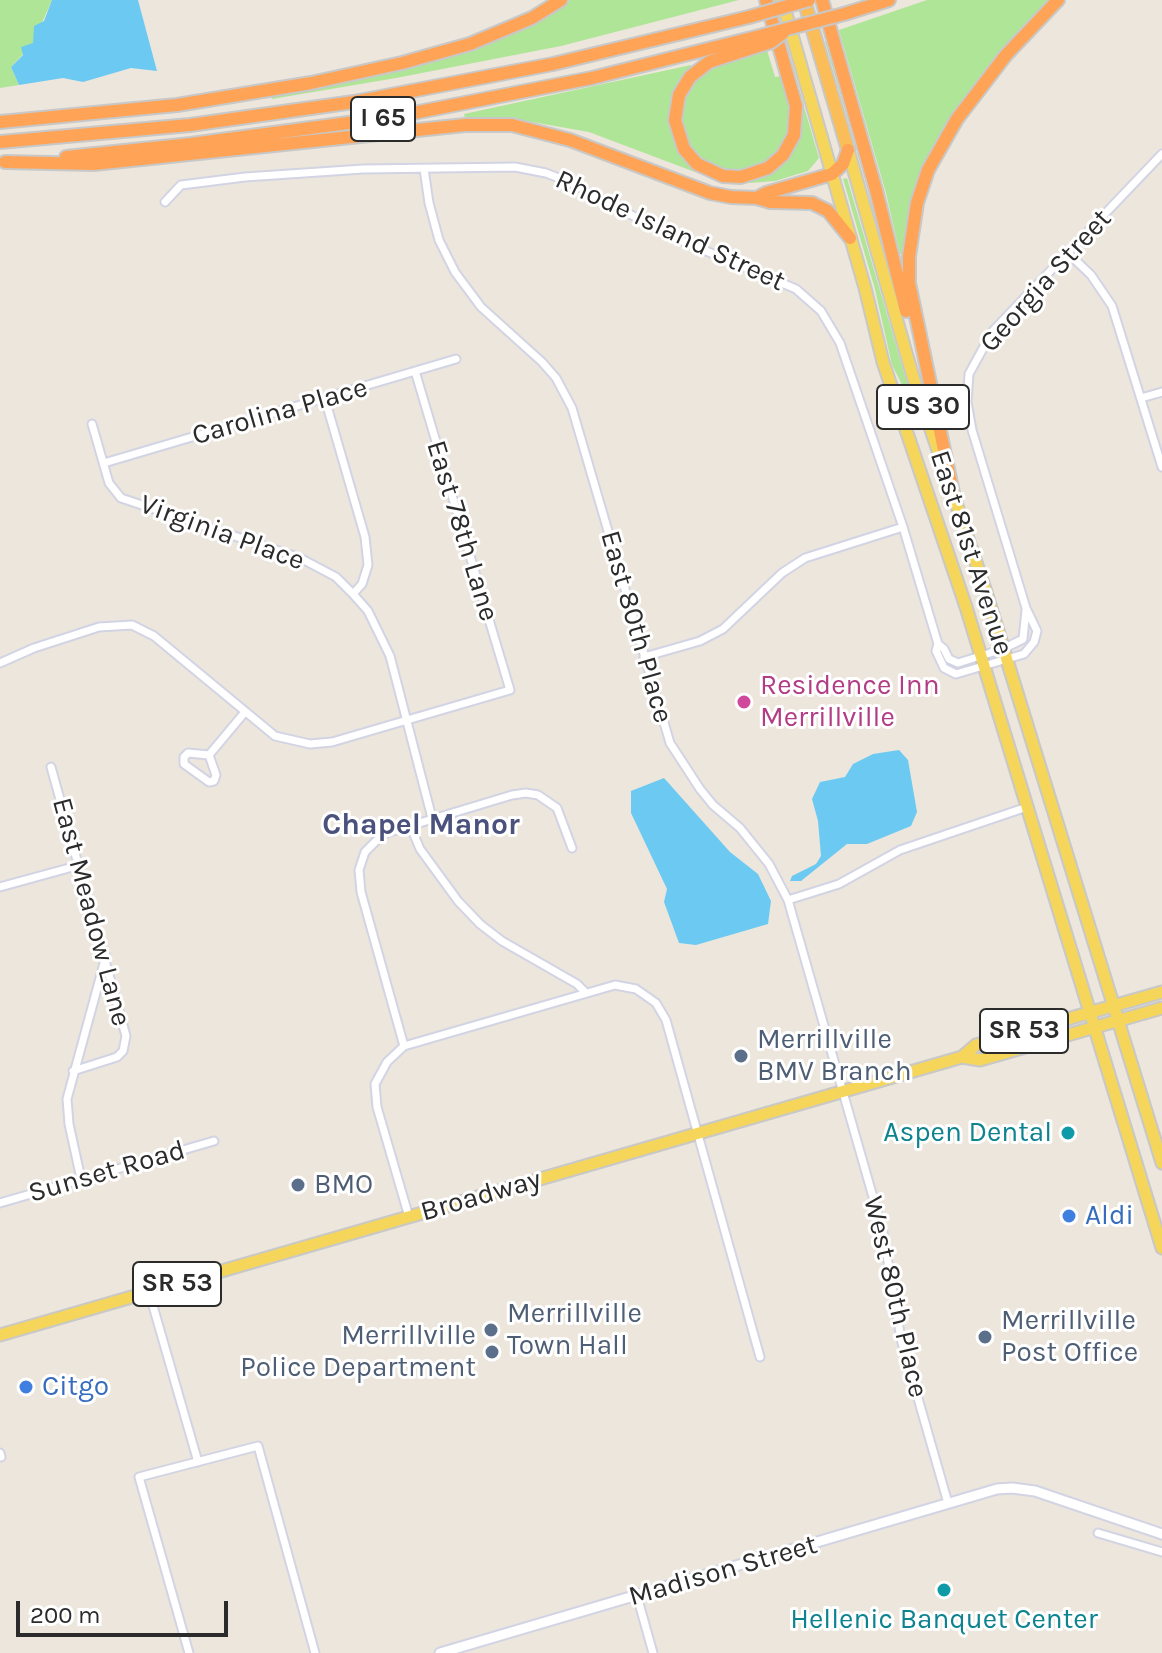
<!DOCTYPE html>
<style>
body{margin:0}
#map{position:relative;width:1162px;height:1653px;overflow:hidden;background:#ede6dc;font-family:Karla,sans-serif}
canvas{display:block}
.scale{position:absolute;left:16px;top:1601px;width:212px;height:36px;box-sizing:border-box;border:4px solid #2b2b2b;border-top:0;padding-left:10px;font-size:24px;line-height:28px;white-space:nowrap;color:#2b2b2b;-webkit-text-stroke:6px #fff;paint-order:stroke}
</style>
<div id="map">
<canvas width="1162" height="1653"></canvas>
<div class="scale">200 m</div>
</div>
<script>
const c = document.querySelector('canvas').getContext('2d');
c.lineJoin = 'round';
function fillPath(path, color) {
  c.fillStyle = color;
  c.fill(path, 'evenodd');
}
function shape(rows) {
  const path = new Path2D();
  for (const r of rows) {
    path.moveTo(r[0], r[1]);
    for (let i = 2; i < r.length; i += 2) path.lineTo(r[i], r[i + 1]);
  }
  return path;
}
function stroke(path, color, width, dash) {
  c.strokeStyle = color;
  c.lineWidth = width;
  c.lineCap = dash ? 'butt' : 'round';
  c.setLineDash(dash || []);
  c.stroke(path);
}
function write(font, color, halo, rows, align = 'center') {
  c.font = font + ' Karla,sans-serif';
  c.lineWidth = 6;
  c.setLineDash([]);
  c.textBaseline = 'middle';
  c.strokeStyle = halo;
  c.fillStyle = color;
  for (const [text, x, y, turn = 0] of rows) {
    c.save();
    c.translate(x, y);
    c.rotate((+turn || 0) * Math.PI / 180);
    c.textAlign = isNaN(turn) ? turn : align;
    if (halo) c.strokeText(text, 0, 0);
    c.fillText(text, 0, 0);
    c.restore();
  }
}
const green = shape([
 [0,0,52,0,33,43,11,67,19,85,0,88],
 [570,0,739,0,561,46,396,78,272,99,271,94,390,69,563,5],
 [927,0,1049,0,1014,37,982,77,915,195,906,230,905,254,900,254,886,193,839,30],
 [828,41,875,202,884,242,825,42],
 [767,50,775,77,782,76,790,106,790,123,785,141,774,156,757,167,739,171,720,169,704,161,690,148,683,133,681,117,683,102,689,86,699,75,714,66],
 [788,52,819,158,808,171,775,181,736,184,767,175,799,131,785,53],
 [691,65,692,68,680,82,681,152,688,163,696,169,695,172,589,132,515,119,465,118,464,114],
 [847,178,915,410,892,365,875,289,843,179]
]);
const water = shape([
 [52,0,138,0,157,71,131,68,83,82,63,78,19,85,11,67,23,55,21,47,33,43,34,26,44,21],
 [899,750,908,760,917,812,911,826,867,844,847,844,801,881,790,881,792,876,816,864,821,856,818,821,812,799,820,782,845,777,853,764,873,754],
 [664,778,730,852,758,874,771,901,768,924,696,945,679,943,664,902,667,889,631,813,631,791]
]);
const minor = shape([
 [424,169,429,203,439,240,455,272,481,307,542,362,556,378,572,408,670,743,700,789,713,805,740,828,769,864,788,900,883,1232,901,1339,948,1503],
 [165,202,181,185,245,177,363,169,515,167,546,173,569,182,673,237,796,289,821,311,840,343,903,527,938,644,936,651,944,668,956,674,1024,654,1034,642,1037,631,1026,608,972,430,967,402,969,374,992,332,1162,154],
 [1069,254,1091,275,1112,306,1162,467],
 [1141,398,1162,392],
 [325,399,365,537,368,565,362,584,353,594,368,611,390,656,432,818],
 [92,424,109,483,121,498,300,558,336,577,353,594],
 [104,463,456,359],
 [938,644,944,649,949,659,958,663,1003,649,1023,639,1026,610],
 [644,657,700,641,723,629,782,573,805,558,903,527],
 [0,663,34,648,99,627,132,625,154,636,275,736,310,744,332,742,510,690,415,371],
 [209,755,216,775,214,781,209,782,184,764,184,757,188,753,209,755,245,712],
 [51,767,126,1036,123,1051,117,1057,73,1071],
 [410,825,420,849,458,901,480,924,502,941,577,984,585,992],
 [0,887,80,865],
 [788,900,839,884,900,850,1027,807],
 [404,1046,615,985,636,989,656,1003,666,1020,760,1357],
 [81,1179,69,1124,67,1099,106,956],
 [0,1203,214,1141],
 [409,1217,377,1107,375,1084,387,1062,404,1046,361,892,359,870,365,852,383,834,512,795,526,793,538,795,557,808,572,848],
 [149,1292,198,1462],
 [0,1453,1,1457],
 [1098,1533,1162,1552],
 [637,1596,653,1653],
 [189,1653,139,1477,258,1446,315,1653]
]);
const tertiary = shape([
 [440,1653,997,1489,1012,1488,1035,1491,1162,1534]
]);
const primary = shape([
 [782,0,865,288,883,362,966,607,1162,1248],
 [848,150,913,377,944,468],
 [951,488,986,592,1162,1163],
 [962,1057,980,1060,1162,1008],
 [0,1335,962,1057,976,1045,1162,992]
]);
const trunk = shape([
 [804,0,848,150]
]);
const motorway = shape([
 [822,0,876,190,906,311],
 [844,14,889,0],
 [758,46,709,62,690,77,679,95,675,120,684,149,697,164,723,176,741,177,768,168,783,155,794,135,796,106,766,0],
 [0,122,177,105,311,83,402,63,470,44,532,18,561,0],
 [0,142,190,125,354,102,553,64,749,17],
 [66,157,191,144,393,117,592,78,756,37],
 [5,162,94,164,465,125,512,125,570,140,710,193,731,197,757,198,770,202,812,203,828,211,850,238],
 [757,198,766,193,832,174,843,164,848,150],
 [953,493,909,283,909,256,917,203,928,170,957,119,1006,55,1058,0]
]);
const motorwayBridge = shape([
 [749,17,809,0],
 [756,37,844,14],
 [758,46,771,42,783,33]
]);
const markers = [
 [744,702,8,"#d1479c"],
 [741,1056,8,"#5c6f8a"],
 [1068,1133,8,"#0f9aa8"],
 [298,1185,8,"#5c6f8a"],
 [1069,1216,8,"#3f7fe0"],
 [491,1330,8,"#5c6f8a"],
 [985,1337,8,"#5c6f8a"],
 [492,1352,8,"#5c6f8a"],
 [26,1387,8,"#3f7fe0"],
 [944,1590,8,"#0f9aa8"]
];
const shields = [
 [383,119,64],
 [923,407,92],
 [1024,1031,88],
 [177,1284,88]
];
const shieldNames = [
 ["I 65",383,119],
 ["US 30",923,407],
 ["SR 53",1024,1031],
 ["SR 53",177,1284]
];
const streetNames = [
 ["Rhode Island Street",670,231,25],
 ["Georgia Street",1046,281,-48],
 ["Carolina Place",280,412,-16],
 ["East 78th Lane",462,531,73],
 ["Virginia Place",222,533,20],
 ["East 81st Avenue",971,553,72],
 ["East 80th Place",636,627,74],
 ["East Meadow Lane",91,912,75],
 ["Sunset Road",107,1172,-16],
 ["Broadway",481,1196,-16],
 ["West 80th Place",895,1297,77],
 ["Madison Street",723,1571,-16]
];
const hotelNames = [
 ["Residence Inn",760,686],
 ["Merrillville",760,718]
];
const serviceNames = [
 ["Merrillville",757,1040],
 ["BMV Branch",757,1072],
 ["BMO",314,1185],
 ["Merrillville",507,1314],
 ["Town Hall",507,1346],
 ["Merrillville",1001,1321],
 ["Post Office",1001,1353],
 ["Merrillville",476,1336,"right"],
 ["Police Department",476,1368,"right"]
];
const cultureNames = [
 ["Aspen Dental",1052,1133],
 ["Hellenic Banquet Center",944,1620,"center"]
];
const shopNames = [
 ["Aldi",1085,1216],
 ["Citgo",42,1387]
];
const neighbourhoodNames = [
 ["Chapel Manor",421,825]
];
fillPath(green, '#afe597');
fillPath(water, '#6ccaf2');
stroke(minor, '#d2d4e4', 11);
stroke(tertiary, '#d2d4e4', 13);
stroke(primary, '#c8c8c8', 15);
stroke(trunk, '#c8c8c8', 16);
stroke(motorway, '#c8c8c8', 16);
stroke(minor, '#fff', 7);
stroke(tertiary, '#fff', 9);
stroke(primary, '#f5d65a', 11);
stroke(trunk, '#fabd58', 12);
stroke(motorway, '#ffa456', 12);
stroke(motorwayBridge, '#c8c8c8', 16, []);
stroke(motorwayBridge, '#ffa456', 12);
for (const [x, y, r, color] of markers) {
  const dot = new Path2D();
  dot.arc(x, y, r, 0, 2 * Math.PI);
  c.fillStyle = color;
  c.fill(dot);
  stroke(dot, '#fff', 3);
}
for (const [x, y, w] of shields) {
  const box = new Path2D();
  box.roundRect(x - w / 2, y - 22, w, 44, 6);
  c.fillStyle = '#fff';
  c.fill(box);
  stroke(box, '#2b2b2b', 2);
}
write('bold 26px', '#2b2b2b', null, shieldNames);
write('28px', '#2b2b2b', '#fff', streetNames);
write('28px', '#b23c85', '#fff', hotelNames, 'left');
write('28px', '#4e5e75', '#fff', serviceNames, 'left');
write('28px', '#0d838f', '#fff', cultureNames, 'right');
write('28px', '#366cbe', '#fff', shopNames, 'left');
write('bold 30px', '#4a517d', '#fff', neighbourhoodNames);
</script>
